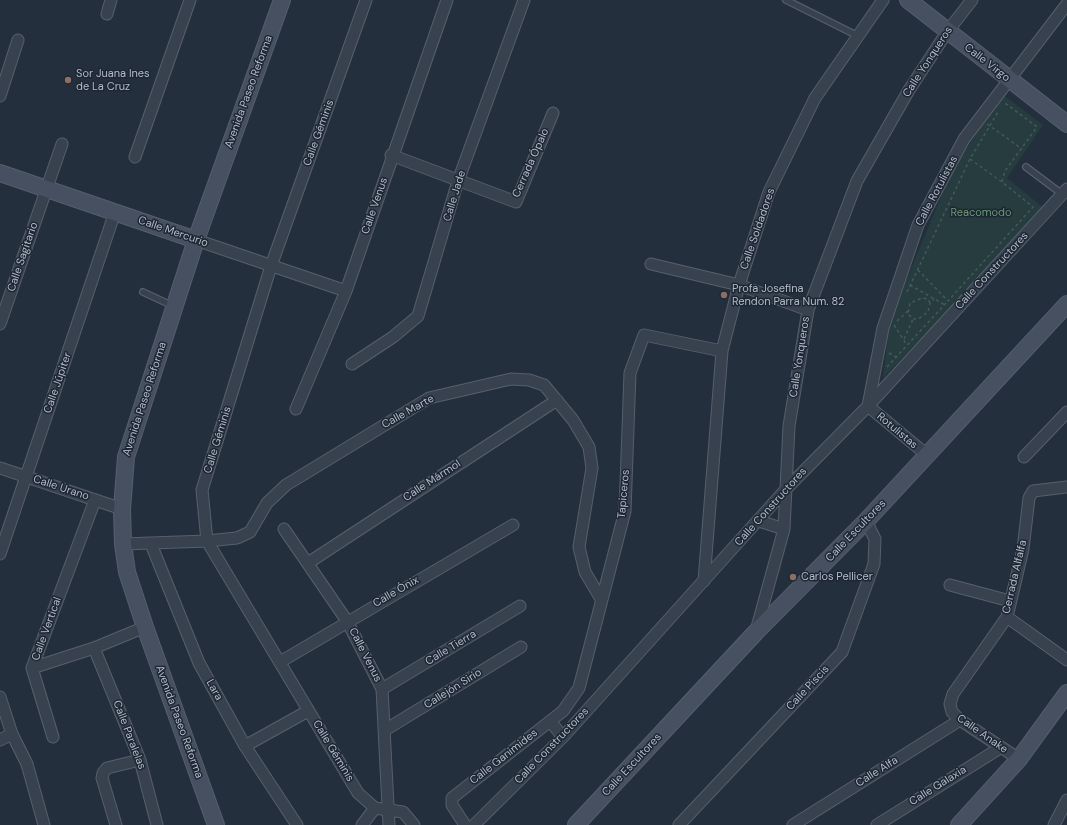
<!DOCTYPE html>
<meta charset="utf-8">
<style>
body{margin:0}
canvas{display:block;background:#242f3e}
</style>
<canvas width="1067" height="825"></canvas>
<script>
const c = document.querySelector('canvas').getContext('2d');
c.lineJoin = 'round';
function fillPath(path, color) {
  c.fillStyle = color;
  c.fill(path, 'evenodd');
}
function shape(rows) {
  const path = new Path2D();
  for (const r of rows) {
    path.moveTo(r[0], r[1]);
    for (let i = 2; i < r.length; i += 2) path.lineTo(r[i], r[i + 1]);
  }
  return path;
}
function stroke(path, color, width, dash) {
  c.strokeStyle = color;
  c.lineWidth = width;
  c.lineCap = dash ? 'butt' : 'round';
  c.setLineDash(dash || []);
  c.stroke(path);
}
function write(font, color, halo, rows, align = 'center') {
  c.font = font + ' "DM Sans",sans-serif';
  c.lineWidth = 3;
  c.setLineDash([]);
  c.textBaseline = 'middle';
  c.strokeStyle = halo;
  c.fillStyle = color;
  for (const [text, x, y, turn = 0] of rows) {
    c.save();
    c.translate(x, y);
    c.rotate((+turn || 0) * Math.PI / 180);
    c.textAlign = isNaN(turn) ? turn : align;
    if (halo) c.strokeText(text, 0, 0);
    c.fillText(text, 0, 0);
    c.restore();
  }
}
const green = shape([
 [1002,94,1043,125,1007,178,1045,209,883,378,890,319,951,173]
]);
const path = shape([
 [987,124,1022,149],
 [970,159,1002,182],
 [918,270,948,301,1033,207,1002,182,1005,171,1037,127,1005,103],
 [910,285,945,305],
 [907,292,970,159,998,112],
 [930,303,928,299,922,298,910,303,908,314,913,319,918,319,928,312,930,303,934,299],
 [897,321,908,311],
 [894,325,907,345],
 [904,339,913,319],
 [889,353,896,357],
 [887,367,948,301]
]);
const lane = shape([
 [786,0,858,36],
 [1026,167,1062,194],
 [143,292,173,306]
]);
const street = shape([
 [366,0,271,266,202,490,207,541,358,793,375,808,403,812,414,825],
 [107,14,111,0],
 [0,96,18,40],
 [391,155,516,202,553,113],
 [135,157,190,0],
 [196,240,346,291],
 [651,264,739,285,808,310],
 [0,324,62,144],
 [352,364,393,337,418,316,458,181,524,0],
 [296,409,346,291,447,0],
 [927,455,868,406,883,328,918,225,964,139,1067,4],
 [1024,457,1067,412],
 [0,468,122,509],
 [759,521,784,529],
 [284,529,347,621,382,689,389,825],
 [123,544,207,541,237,538,250,532,267,503,286,485,429,398,511,379,529,380,544,385,573,420,589,447,592,468,579,547,585,572,601,599],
 [151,544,199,663,245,746,297,825],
 [0,554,115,212],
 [308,563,557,400],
 [704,581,722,351,739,285,769,192,815,98,883,0],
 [950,585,1010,601],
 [1007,617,1067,660],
 [756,631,784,529,789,426,808,310,857,181,909,90,947,32,972,0],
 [94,648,140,760,157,825],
 [280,662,513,525],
 [32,668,95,500],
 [32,668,94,648,145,627],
 [32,668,53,737],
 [382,689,520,606],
 [0,697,12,734,27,764,44,825],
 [550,721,563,737],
 [385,730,521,647],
 [0,740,12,734],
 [245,746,308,711],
 [1019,759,960,720,952,712,950,704,953,694,1007,617,1023,549,1029,498,1033,491,1067,487],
 [116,825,102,778,103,773,107,768,140,760],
 [362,825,375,808],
 [465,825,452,805,452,798,563,711,579,688,625,511,630,373,644,335,722,351],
 [474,825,563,737,787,488,868,406,1067,189],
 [679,825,842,652,874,564,875,539,866,521],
 [793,825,960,720],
 [877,825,1000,748],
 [1054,825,1067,800]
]);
const secondary = shape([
 [908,0,1067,124],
 [0,173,196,240],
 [216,825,145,627,127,572,123,544,122,509,126,457,196,240,282,0],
 [576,825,756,632,866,521,1067,304],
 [959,825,1019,759,1067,693]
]);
const markers = [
 [68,80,4,"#8d6e63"],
 [724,295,4,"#8d6e63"],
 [793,577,4,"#8d6e63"]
];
const streetNames = [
 ["Calle Yonqueros",928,62,-57],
 ["Calle Virgo",987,63,38],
 ["Avenida Paseo Reforma",249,92,-70],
 ["Calle Géminis",319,133,-70],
 ["Cerrada Ópalo",531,163,-66],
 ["Calle Rotulistas",937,191,-62],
 ["Calle Jade",455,196,-73],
 ["Calle Venus",375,206,-71],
 ["Calle Soldadores",758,229,-71],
 ["Calle Mercurio",173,232,19],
 ["Calle Sagitario",23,257,-71],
 ["Calle Constructores",992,271,-47],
 ["Calle Yonqueros",800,357,-81],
 ["Calle Júpiter",58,383,-71],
 ["Avenida Paseo Reforma",145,399,-72],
 ["Calle Marte",408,412,-29],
 ["Rotulistas",897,431,40],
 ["Calle Géminis",218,440,-73],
 ["Calle Mármol",432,481,-33],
 ["Calle Urano",61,488,18],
 ["Tapiceros",624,494,-85],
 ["Calle Constructores",771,507,-48],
 ["Calle Escultores",856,531,-46],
 ["Cerrada Alfalfa",1015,577,-77],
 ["Calle Ónix",396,592,-30],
 ["Calle Vertical",47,629,-70],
 ["Calle Tierra",451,648,-31],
 ["Calle Venus",365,655,63],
 ["Calle Piscis",808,688,-47],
 ["Callejón Sirio",453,689,-32],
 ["Lara",214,690,61],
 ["Avenida Paseo Reforma",179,722,70],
 ["Calle Anake",982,734,35],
 ["Calle Paralelas",129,735,69],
 ["Calle Constructores",552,746,-46],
 ["Calle Géminis",333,751,59],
 ["Calle Ganimides",504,757,-38],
 ["Calle Escultores",632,765,-47],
 ["Calle Alfa",877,772,-32],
 ["Calle Galaxia",938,786,-32]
];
const poiNames = [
 ["Sor Juana Ines",76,74],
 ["de La Cruz",76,87],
 ["Profa Josefina",732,289],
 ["Rendon Parra Num. 82",732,302],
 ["Carlos Pellicer",801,577]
];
const parkNames = [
 ["Reacomodo",981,213]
];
fillPath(green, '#263c3f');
stroke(lane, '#565f6c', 8);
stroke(street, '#565f6c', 13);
stroke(secondary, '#565f6c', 18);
stroke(path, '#44595c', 1.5, [3, 3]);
stroke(lane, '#38414e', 5.5);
stroke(street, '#38414e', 11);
stroke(secondary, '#465061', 16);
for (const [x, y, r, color] of markers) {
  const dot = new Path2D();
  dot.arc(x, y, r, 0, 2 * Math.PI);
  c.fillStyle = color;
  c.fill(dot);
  stroke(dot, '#1d2633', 1.5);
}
write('11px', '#b4bcc9', '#1d2633', streetNames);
write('11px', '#b4bcc9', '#1d2633', poiNames, 'left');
write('11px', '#6b9a76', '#1d2633', parkNames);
</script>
